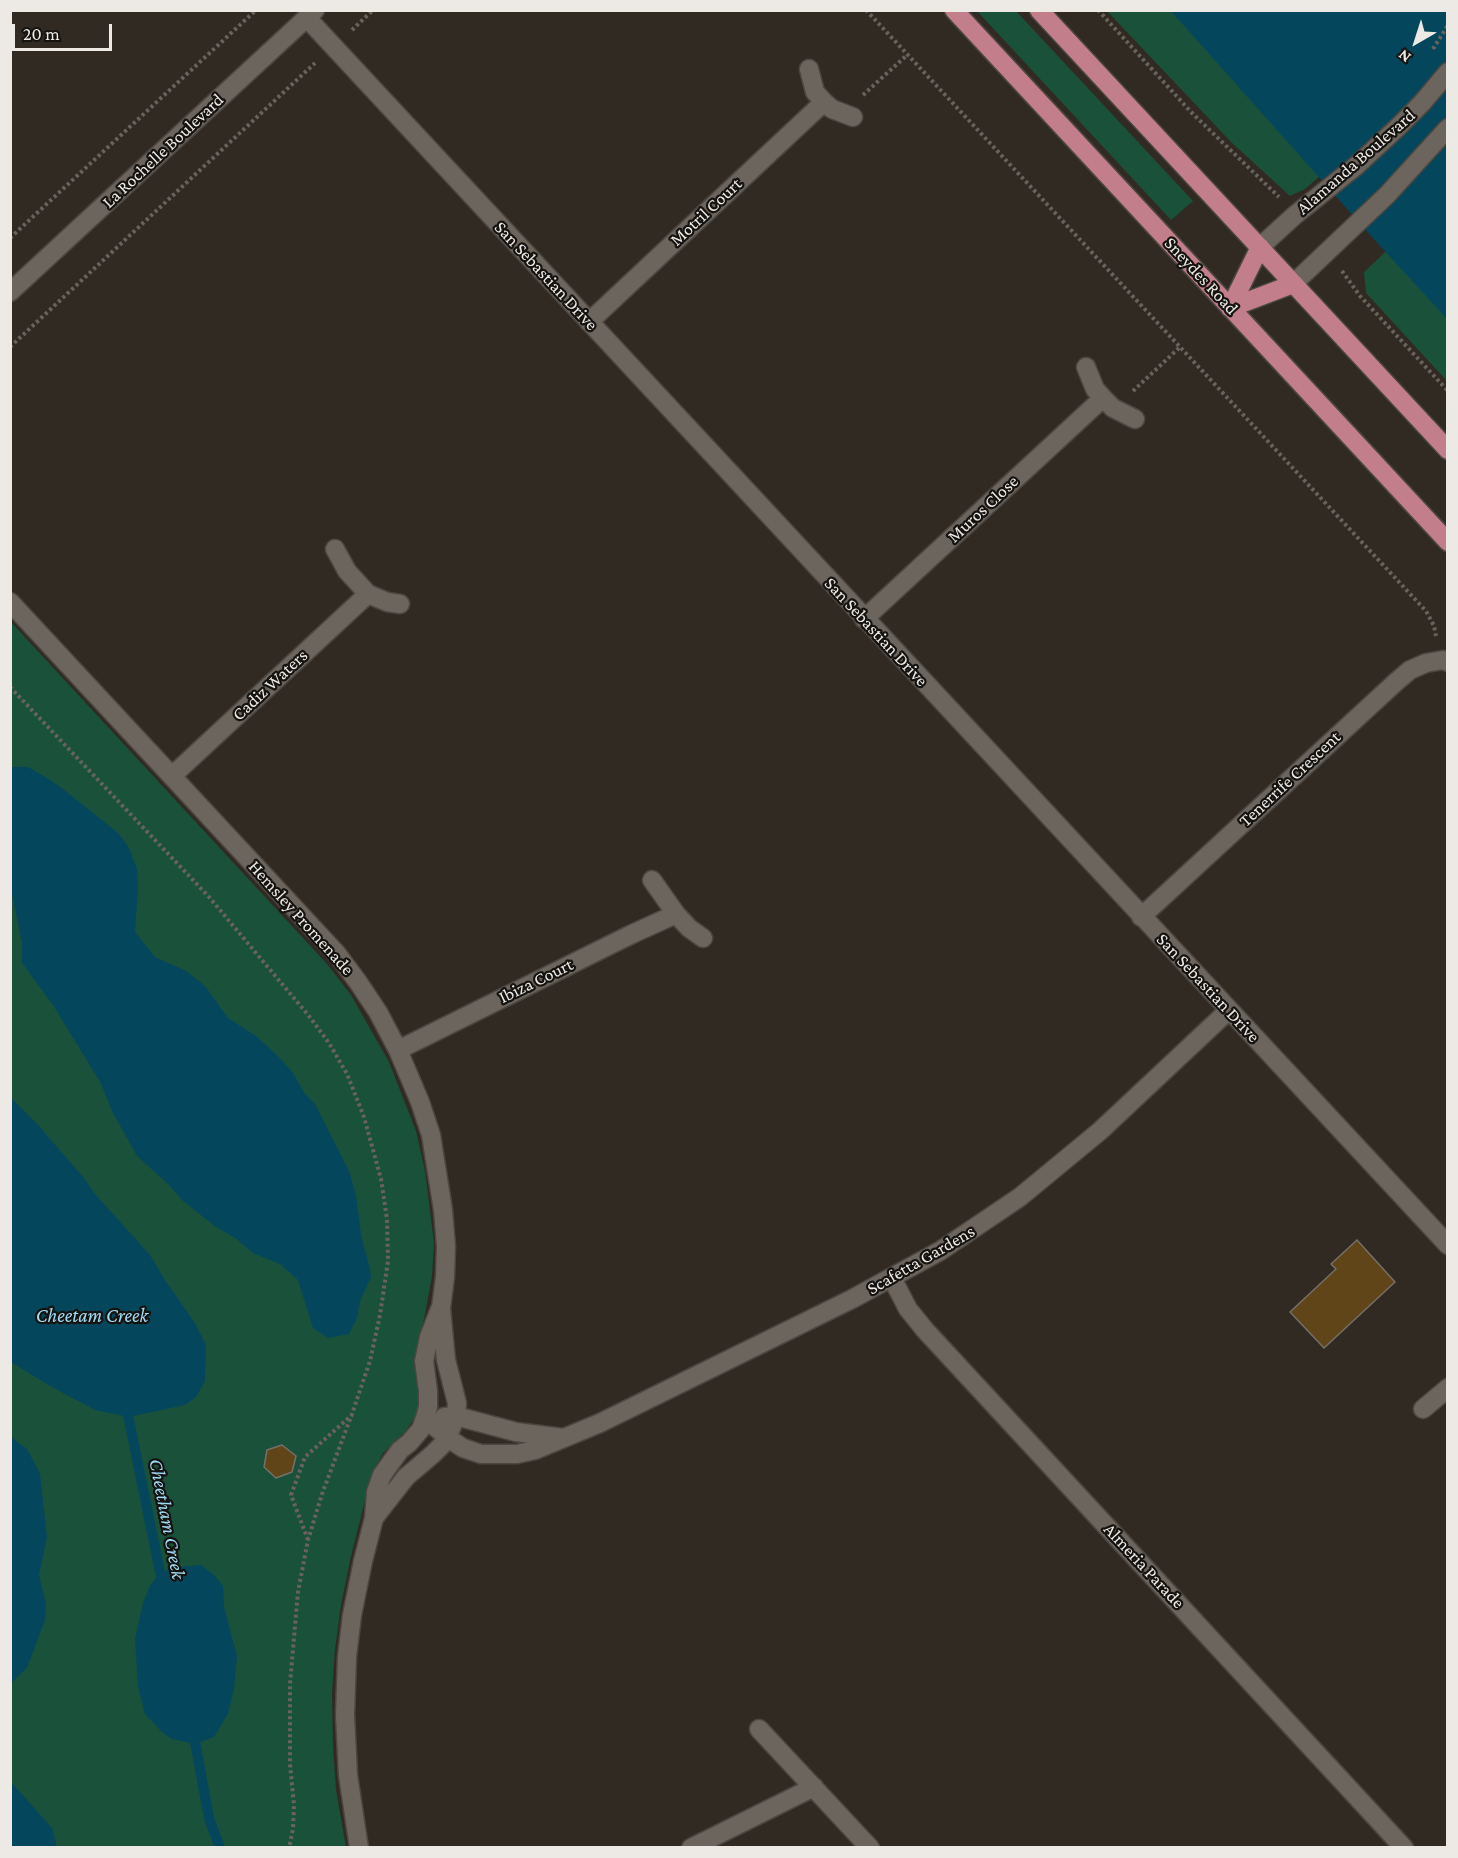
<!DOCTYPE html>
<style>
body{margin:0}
#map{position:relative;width:1458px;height:1858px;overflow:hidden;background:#302a23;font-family:"Crimson Pro",serif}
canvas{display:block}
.frame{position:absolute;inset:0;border:12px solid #ede9e5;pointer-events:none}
.north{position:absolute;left:1386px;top:12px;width:60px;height:60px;-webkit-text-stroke:4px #151310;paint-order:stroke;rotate:219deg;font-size:16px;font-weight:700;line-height:24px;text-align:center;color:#ede9e5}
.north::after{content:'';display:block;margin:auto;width:21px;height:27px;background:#ede9e5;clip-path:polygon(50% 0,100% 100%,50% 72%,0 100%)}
.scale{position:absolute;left:12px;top:24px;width:100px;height:27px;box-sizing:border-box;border:3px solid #ede9e5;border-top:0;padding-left:8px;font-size:18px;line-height:21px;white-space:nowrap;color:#ede9e5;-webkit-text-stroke:4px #151310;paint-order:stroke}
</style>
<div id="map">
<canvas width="1458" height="1858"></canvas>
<div class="frame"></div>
<div class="north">N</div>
<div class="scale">20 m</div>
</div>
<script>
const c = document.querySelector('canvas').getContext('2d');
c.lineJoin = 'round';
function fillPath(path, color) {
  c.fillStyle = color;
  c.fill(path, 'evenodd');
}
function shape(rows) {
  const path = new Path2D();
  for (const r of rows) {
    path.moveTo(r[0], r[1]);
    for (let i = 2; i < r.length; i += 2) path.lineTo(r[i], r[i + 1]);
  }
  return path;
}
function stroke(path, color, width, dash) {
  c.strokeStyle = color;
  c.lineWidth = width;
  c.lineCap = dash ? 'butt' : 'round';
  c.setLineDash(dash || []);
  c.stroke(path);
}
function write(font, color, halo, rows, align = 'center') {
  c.font = font + ' "Crimson Pro",serif';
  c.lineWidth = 4.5;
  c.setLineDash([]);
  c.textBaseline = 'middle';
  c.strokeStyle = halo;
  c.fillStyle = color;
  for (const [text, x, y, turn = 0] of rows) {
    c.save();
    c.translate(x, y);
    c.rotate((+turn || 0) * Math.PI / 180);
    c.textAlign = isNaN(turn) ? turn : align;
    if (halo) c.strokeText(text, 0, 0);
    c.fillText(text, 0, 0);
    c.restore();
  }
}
const green = shape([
 [977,11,1016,11,1193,201,1171,220],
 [1107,11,1447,11,1369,134,1305,189,1290,196,1231,142],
 [1447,194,1447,381,1366,293,1364,272],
 [10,621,327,964,351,995,389,1062,416,1131,425,1171,434,1243,432,1276,417,1357,416,1374,419,1402,418,1413,405,1432,383,1453,371,1477,351,1556,341,1605,335,1649,332,1694,333,1745,336,1790,346,1847,11,1847]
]);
const water = shape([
 [1171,11,1447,11,1447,319,1381,247],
 [10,767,28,767,47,778,63,789,118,833,128,846,137,869,138,887,135,932,155,957,186,971,205,986,228,1018,256,1036,279,1057,293,1073,305,1094,315,1104,349,1171,356,1195,361,1235,370,1269,371,1277,360,1301,357,1318,349,1334,328,1338,313,1328,298,1280,280,1264,253,1253,234,1237,216,1227,182,1200,169,1185,137,1156,113,1113,100,1082,53,1005,22,963,22,943,11,889],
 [11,1098,38,1125,84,1178,95,1194,150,1255,165,1280,195,1323,206,1345,205,1381,196,1397,185,1405,129,1417,95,1410,50,1386,11,1362],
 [11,1437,27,1449,40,1474,47,1537,39,1575,46,1604,45,1620,27,1668,11,1683],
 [201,1565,214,1575,223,1586,224,1607,237,1656,234,1688,228,1714,214,1737,195,1744,172,1739,162,1732,145,1714,138,1686,135,1639,143,1603,150,1585,160,1574,171,1568],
 [11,1782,52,1828,57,1847,11,1847]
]);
const stream = shape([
 [126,1405,163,1587],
 [193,1731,209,1818,220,1848]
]);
const building = shape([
 [1357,1240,1395,1282,1324,1348,1290,1312,1336,1269,1331,1264,1357,1240],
 [282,1445,296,1456,292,1472,276,1478,264,1467,267,1450,282,1445]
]);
const path = shape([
 [866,10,1426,611,1434,626,1436,636],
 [1098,10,1191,112,1279,197],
 [352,30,373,10],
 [1433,49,1448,25],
 [863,95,907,55],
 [10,238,256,10],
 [1342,271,1360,296,1448,391],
 [10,347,315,63],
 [1133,391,1179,348],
 [10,687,209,897,309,1016,329,1043,347,1074,364,1117,381,1179,387,1219,388,1261,380,1315,370,1361,352,1414,322,1494,308,1540,298,1592,290,1684,290,1764,294,1805,293,1829,289,1848],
 [308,1540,291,1495,305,1457,352,1415]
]);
const minor = shape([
 [307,18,1448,1245],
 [809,69,815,92,824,102,832,109,853,117],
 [1260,247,1295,215,1356,166,1397,128,1422,103,1448,72],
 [1293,284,1387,195,1448,128],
 [10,292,315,10],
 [589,322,824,102],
 [1086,367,1095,389,1103,398,1113,408,1135,419],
 [335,549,347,571,368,594,387,602,400,604],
 [10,602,337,954,358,982,378,1012,398,1050,420,1102,431,1135,443,1210,446,1246,445,1277,441,1308,446,1360,457,1403,456,1416,446,1441,433,1454,406,1477,374,1518],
 [864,619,1103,398],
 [172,776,368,594],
 [652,880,676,914,689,928,703,938],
 [1141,917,1397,681,1410,670,1426,663,1443,660,1448,662],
 [398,1050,630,935,676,914],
 [892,1278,908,1309,925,1330,1404,1848],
 [1423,1409,1448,1388],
 [444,1417,456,1416,516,1432,563,1438],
 [425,1418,448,1438,463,1448,481,1454,517,1454,535,1450,600,1423,852,1299,940,1251,1020,1197,1100,1131,1229,1010],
 [759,1729,870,1848],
 [359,1848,348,1775,345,1715,347,1657,352,1615,363,1561,374,1518,376,1492,382,1475,400,1450,409,1443,421,1429,425,1418,428,1407,428,1391,424,1361,429,1337,440,1309],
 [691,1848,814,1787]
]);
const major = shape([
 [954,10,1448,542],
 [1039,10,1448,450],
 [1230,308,1293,284],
 [1230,308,1260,247]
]);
const streetNames = [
 ["La Rochelle Boulevard",163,151,-43],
 ["Alamanda Boulevard",1356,162,-41],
 ["Motril Court",706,212,-43],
 ["San Sebastian Drive",546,276,47],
 ["Sneydes Road",1201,276,47],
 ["Muros Close",983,509,-43],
 ["San Sebastian Drive",876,632,47],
 ["Cadiz Waters",270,685,-43],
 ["Tenerrife Crescent",1290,779,-43],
 ["Hemsley Promenade",301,918,48],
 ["Ibiza Court",536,981,-26],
 ["San Sebastian Drive",1208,988,47],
 ["Scafetta Gardens",921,1260,-30],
 ["Almeria Parade",1144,1566,47]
];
const waterNames = [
 ["Cheetam Creek",92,1316],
 ["Cheetham Creek",167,1519,79]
];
fillPath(green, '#1a513b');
fillPath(water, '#04475d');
stroke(stream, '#04475d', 10);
fillPath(building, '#5f4518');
stroke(building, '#767068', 1.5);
stroke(minor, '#4b4640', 21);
stroke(major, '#4b4640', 21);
stroke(path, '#69635d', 4, [3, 3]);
stroke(minor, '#6c655d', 18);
stroke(major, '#c27e8a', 18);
write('18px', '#ede9e5', '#151310', streetNames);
write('italic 20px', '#a0dbf6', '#151310', waterNames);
</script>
